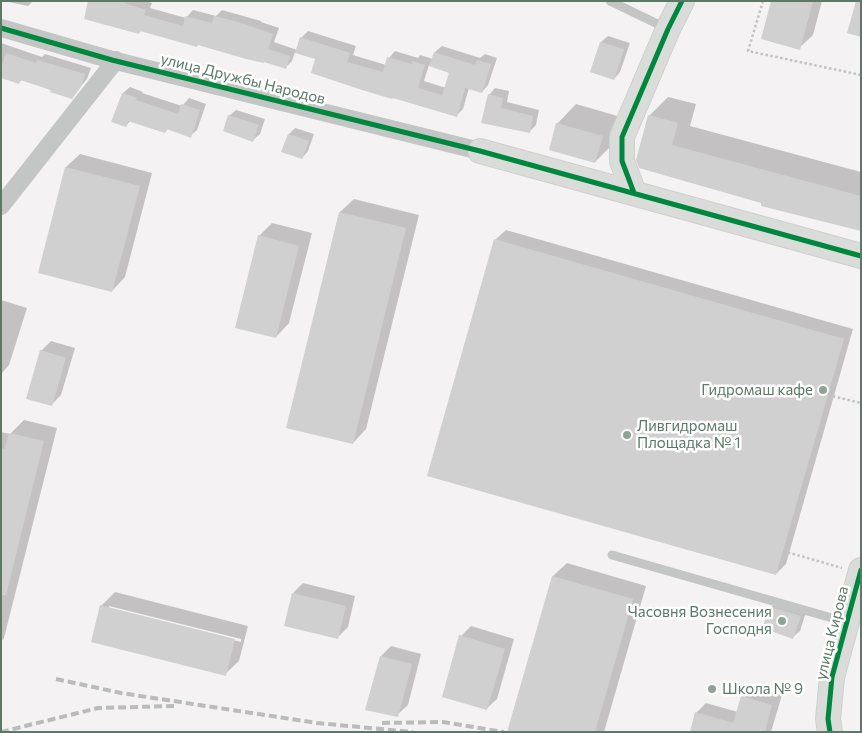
<!DOCTYPE html>
<meta charset="utf-8">
<style>
body{margin:0}
#map{position:relative;width:862px;height:733px;overflow:hidden;background:#f5f2f3;font-family:Commissioner,sans-serif}
canvas{display:block}
.frame{position:absolute;inset:0;border:2px solid #5a7966;pointer-events:none}
</style>
<div id="map">
<canvas width="862" height="733"></canvas>
<div class="frame"></div>
</div>
<script>
const c = document.querySelector('canvas').getContext('2d');
c.lineJoin = 'round';
function fillPath(path, color) {
  c.fillStyle = color;
  c.fill(path, 'evenodd');
}
function shape(rows) {
  const path = new Path2D();
  for (const r of rows) {
    path.moveTo(r[0], r[1]);
    for (let i = 2; i < r.length; i += 2) path.lineTo(r[i], r[i + 1]);
  }
  return path;
}
function stroke(path, color, width, dash) {
  c.strokeStyle = color;
  c.lineWidth = width;
  c.lineCap = dash ? 'butt' : 'round';
  c.setLineDash(dash || []);
  c.stroke(path);
}
function write(font, color, halo, rows, align = 'center') {
  c.font = font + ' Commissioner,sans-serif';
  c.lineWidth = 5;
  c.setLineDash([]);
  c.textBaseline = 'middle';
  c.strokeStyle = halo;
  c.fillStyle = color;
  for (const [text, x, y, turn = 0] of rows) {
    c.save();
    c.translate(x, y);
    c.rotate((+turn || 0) * Math.PI / 180);
    c.textAlign = isNaN(turn) ? turn : align;
    if (halo) c.strokeText(text, 0, 0);
    c.fillText(text, 0, 0);
    c.restore();
  }
}
const shadow = shape([
 [4,1,33,1,28,6],
 [90,1,145,1,152,3,150,8,186,18,193,10,216,16,222,10,261,21,261,22,279,28,274,42,297,50,301,38,308,31,356,46,353,55,386,65,389,58,395,51,418,58,420,55,433,59,435,52,442,46,480,58,485,54,497,58,488,85,482,92,469,88,463,109,456,116,316,58,295,52,292,61,286,67,199,44,142,30,139,33],
 [429,65,450,72,446,88,424,81],
 [773,1,822,1,813,35,799,48],
 [608,36,630,43,620,72,614,79,601,42],
 [1,43,42,57,45,54,91,68,87,79,71,98,22,79,19,83,1,77],
 [130,87,143,92,142,93,182,106,189,98,206,104,197,130,190,136,169,128,165,132,131,120,126,126,123,93],
 [495,88,509,91,507,102,539,110,536,125,529,132,482,122,489,95],
 [668,97,696,104,690,126,861,172,861,230,640,167,649,116],
 [576,104,621,117,614,143,595,162,557,124],
 [236,110,265,119,260,134,253,140,229,116],
 [295,128,314,134,308,151,302,158,283,152,289,134],
 [80,154,152,173,125,277,112,291,66,167],
 [354,199,419,215,366,429,353,443,288,427,340,212],
 [272,223,312,233,289,323,276,337,259,236],
 [506,230,853,329,786,564,776,574,495,240],
 [1,300,27,308,9,365,1,374],
 [51,341,75,348,61,395,51,405,41,351],
 [24,420,57,428,4,638,1,642,1,432,10,434],
 [567,563,646,586,604,732,509,732,553,576],
 [303,583,355,596,348,627,338,637,293,593],
 [115,592,248,626,239,661,225,674,101,606],
 [109,606,241,639,241,642,109,608],
 [778,601,807,609,800,631,793,637,771,607],
 [471,626,514,639,497,699,486,709,461,636],
 [391,646,421,654,408,705,397,715,381,656],
 [752,687,782,695,771,732,691,732,696,713,706,703,738,712,742,697]
]);
const building = shape([
 [88,1,125,1,124,3,146,10,144,15,183,26,185,16,212,23,214,16,238,22,273,34,268,49,290,56,286,69,264,62,264,63,246,59,198,45,197,47,140,31,139,34,84,19],
 [771,1,813,1,800,50,761,39],
 [856,1,861,1,861,37,847,33],
 [300,37,350,53,347,62,383,72,387,57,412,64,412,61,425,65,418,88,442,95,449,73,429,66,434,52,475,65,477,60,491,64,482,93,465,88,457,117,393,98,392,99,362,90,311,73,315,59,295,53],
 [600,42,624,49,614,80,590,72],
 [6,53,36,63,37,60,85,74,81,87,72,99,50,92,51,90,20,80,19,84,1,78,1,68],
 [122,93,137,98,136,100,178,114,181,104,200,110,191,138,167,129,165,133,128,121,126,127,111,122],
 [488,94,503,98,501,108,533,116,530,133,481,123],
 [228,115,259,125,253,142,223,131],
 [648,115,678,123,672,145,861,196,861,231,761,206,761,203,639,168,636,160],
 [556,123,603,136,595,163,549,150],
 [288,134,309,141,302,159,281,152],
 [65,167,140,186,112,292,38,273],
 [339,212,406,228,353,444,286,428],
 [258,235,299,246,276,338,235,328],
 [494,239,844,339,776,575,427,476],
 [40,350,66,358,52,406,26,399],
 [9,433,44,441,6,595,1,595,1,448,5,449],
 [552,576,633,599,595,732,507,732],
 [292,593,346,606,338,639,284,626],
 [100,605,235,639,226,676,91,642],
 [770,607,801,616,793,639,762,628],
 [459,635,505,649,487,710,442,697],
 [380,656,412,664,398,717,365,710],
 [741,696,772,705,765,732,690,732,695,712,733,723]
]);
const path = shape([
 [763,1,748,51,861,75],
 [828,395,861,403],
 [783,551,842,568]
]);
const lane = shape([
 [610,1,668,29],
 [612,555,846,622]
]);
const street = shape([
 [1,28,112,60,480,151],
 [1,206,116,60]
]);
const secondary = shape([
 [480,151,861,256],
 [634,193,622,161,622,137,668,29,682,1],
 [830,732,828,719,832,677,861,570]
]);
const rail = shape([
 [56,679,121,693,317,723,413,732],
 [382,723,443,722,504,732],
 [1,732,98,708,175,706]
]);
const cycleway = shape([
 [1,28,112,60,480,151,861,256],
 [634,193,622,161,622,137,668,29,682,1],
 [830,732,828,719,832,677,861,570]
]);
const markers = [
 [823,390,5,"#90a397"],
 [627,435,5,"#90a397"],
 [782,621,5,"#90a397"],
 [712,689,5,"#90a397"]
];
const streetNames = [
 ["улица Дружбы Народов",243,79,14],
 ["улица Кирова",832,633,-76]
];
const poiNames = [
 ["Гидромаш кафе",813,390],
 ["Ливгидромаш",637,426,"left"],
 ["Площадка № 1",637,443,"left"],
 ["Часовня Вознесения",772,612],
 ["Господня",772,629],
 ["Школа № 9",722,689,"left"]
];
fillPath(shadow, '#0003');
fillPath(building, '#cfd0cf');
stroke(secondary, '#ced0cf', 26);
stroke(path, '#c1c3c2', 2.5, [2.5, 2.5]);
stroke(lane, '#c3c6c4', 9);
stroke(street, '#c3c6c4', 18);
stroke(secondary, '#dadcda', 24);
stroke(rail, '#b9bcba', 4, [8, 4]);
stroke(cycleway, '#00873e', 5);
for (const [x, y, r, color] of markers) {
  const dot = new Path2D();
  dot.arc(x, y, r, 0, 2 * Math.PI);
  c.fillStyle = color;
  c.fill(dot);
  stroke(dot, '#fff', 2);
}
write('15px', '#5a7966', '#fff', streetNames);
write('15px', '#5a7966', '#fff', poiNames, 'right');
</script>
